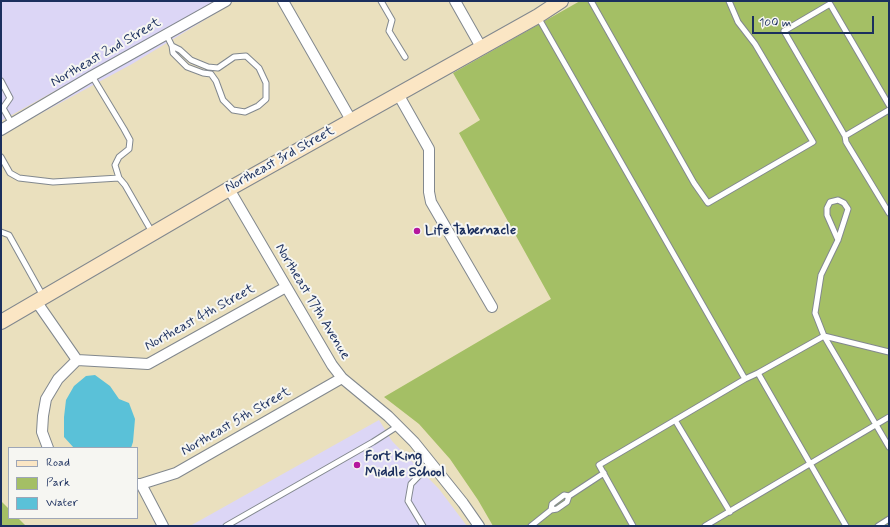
<!DOCTYPE html>
<style>
body{margin:0}
#map{position:relative;width:890px;height:527px;overflow:hidden;background:#eae0be;font-family:Mynerve,sans-serif}
canvas{display:block}
.frame{position:absolute;inset:0;border:2px solid #1b2f5e;pointer-events:none}
.legend{position:absolute;left:8px;top:447px;width:130px;height:72px;box-sizing:border-box;background:#f6f6f2;border:1px solid #9ea6b7;margin:0;padding:5px 7px;list-style:none;font-size:12px;color:#1b2f5e}
.legend li{display:flex;align-items:center;gap:8px;height:20px}
.legend b{width:20px;border:1px solid #9ea6b7}
.scale{position:absolute;left:752px;top:16px;width:122px;height:18px;box-sizing:border-box;border:2px solid #1b2f5e;border-top:0;padding-left:5px;font-size:12px;line-height:14px;white-space:nowrap;color:#1b2f5e;-webkit-text-stroke:3px #f6f6f2;paint-order:stroke}
</style>
<div id="map">
<canvas width="890" height="527"></canvas>
<div class="frame"></div>
<ul class="legend">
<li><b style="height:5px;background:#fbe6c4"></b>Road</li>
<li><b style="height:11px;background:#a4bf65"></b>Park</li>
<li><b style="height:11px;background:#5ac1d8"></b>Water</li>
</ul>
<div class="scale">100 m</div>
</div>
<script>
const c = document.querySelector('canvas').getContext('2d');
c.lineJoin = 'round';
function fillPath(path, color) {
  c.fillStyle = color;
  c.fill(path, 'evenodd');
}
function shape(rows) {
  const path = new Path2D();
  for (const r of rows) {
    path.moveTo(r[0], r[1]);
    for (let i = 2; i < r.length; i += 2) path.lineTo(r[i], r[i + 1]);
  }
  return path;
}
function stroke(path, color, width, dash) {
  c.strokeStyle = color;
  c.lineWidth = width;
  c.lineCap = dash ? 'butt' : 'round';
  c.setLineDash(dash || []);
  c.stroke(path);
}
function write(font, color, halo, rows, align = 'center') {
  c.font = font + ' Mynerve,sans-serif';
  c.lineWidth = 4;
  c.setLineDash([]);
  c.textBaseline = 'middle';
  c.strokeStyle = halo;
  c.fillStyle = color;
  for (const [text, x, y, turn = 0] of rows) {
    c.save();
    c.translate(x, y);
    c.rotate((+turn || 0) * Math.PI / 180);
    c.textAlign = isNaN(turn) ? turn : align;
    if (halo) c.strokeText(text, 0, 0);
    c.fillText(text, 0, 0);
    c.restore();
  }
}
const built = shape([
 [1,1,216,1,1,121],
 [236,1,132,64,1,135,1,132],
 [379,420,392,441,439,489,467,526,190,526]
]);
const green = shape([
 [580,1,889,1,889,526,493,526,478,500,450,459,419,424,384,397,551,299,459,133,480,120,453,73],
 [1,501,9,509,9,518,18,518,26,526,1,526]
]);
const water = shape([
 [95,375,110,386,119,399,129,403,135,419,133,442,131,448,74,448,64,437,64,417,66,400,74,386,86,376]
]);
const lane = shape([
 [381,1,392,20,389,31,405,57],
 [591,1,694,183,708,203,813,142,755,44,738,22,729,1],
 [538,17,745,379],
 [166,34,172,46,173,53,187,67,203,73,211,74,216,81,223,100,233,110,245,112,258,106,266,99,266,83,259,68,246,56,234,57,218,68,208,67,191,60,180,50,172,46],
 [92,76,124,129,130,140,129,149,119,157,115,165,119,178],
 [1,81,10,98,3,108],
 [1,108,3,108,12,124],
 [889,110,845,136,846,142,889,213],
 [845,136,784,31,830,4,889,105],
 [1,157,10,173,19,178,53,182,119,178,125,185,152,232],
 [1,232,9,235,43,296],
 [838,240,827,215,827,208,830,202,838,200,844,203,848,209,838,240,821,275,815,313,824,336,889,447],
 [758,373,846,526],
 [675,420,730,512],
 [569,496,604,473],
 [226,526,373,442,398,426],
 [423,526,408,501,411,484,431,463],
 [531,526,551,510,552,504,564,495,569,496,567,502,557,509,551,510],
 [633,526,599,465,745,379,758,373,824,336,889,352],
 [705,526,889,417],
 [878,526,889,519]
]);
const street = shape([
 [283,1,351,120],
 [455,1,481,47],
 [398,94,429,149,429,192,431,202,492,307],
 [1,130,92,76,226,1],
 [229,189,332,365,342,378,388,416,414,442,463,503,479,526],
 [36,301,77,360],
 [77,360,148,364,286,287],
 [48,448,42,432,43,416,46,399,58,379,77,360],
 [137,484,141,484,163,526],
 [141,484,176,473,342,378]
]);
const secondary = shape([
 [1,322,229,189,538,16,561,1]
]);
const markers = [
 [417,231,4,"#b5179e"],
 [357,465,4,"#b5179e"]
];
const streetNames = [
 ["Northeast 2nd Street",106,53,-30],
 ["Northeast 3rd Street",280,160,-29],
 ["Northeast 17th Avenue",312,302,59],
 ["Northeast 4th Street",200,318,-29],
 ["Northeast 5th Street",236,422,-30]
];
const poiNames = [
 ["Life Tabernacle",425,231],
 ["Fort King",365,457],
 ["Middle School",365,473]
];
fillPath(built, '#dcd6f6');
fillPath(green, '#a4bf65');
fillPath(water, '#5ac1d8');
stroke(lane, '#82888e', 7);
stroke(street, '#82888e', 12);
stroke(secondary, '#82888e', 16);
stroke(lane, '#fff', 5);
stroke(street, '#fff', 10);
stroke(secondary, '#fbe6c4', 14);
for (const [x, y, r, color] of markers) {
  const dot = new Path2D();
  dot.arc(x, y, r, 0, 2 * Math.PI);
  c.fillStyle = color;
  c.fill(dot);
  stroke(dot, '#f6f6f2', 1.5);
}
write('14px', '#1b2f5e', '#f6f6f2', streetNames);
write('bold 14px', '#1b2f5e', '#f6f6f2', poiNames, 'left');
</script>
